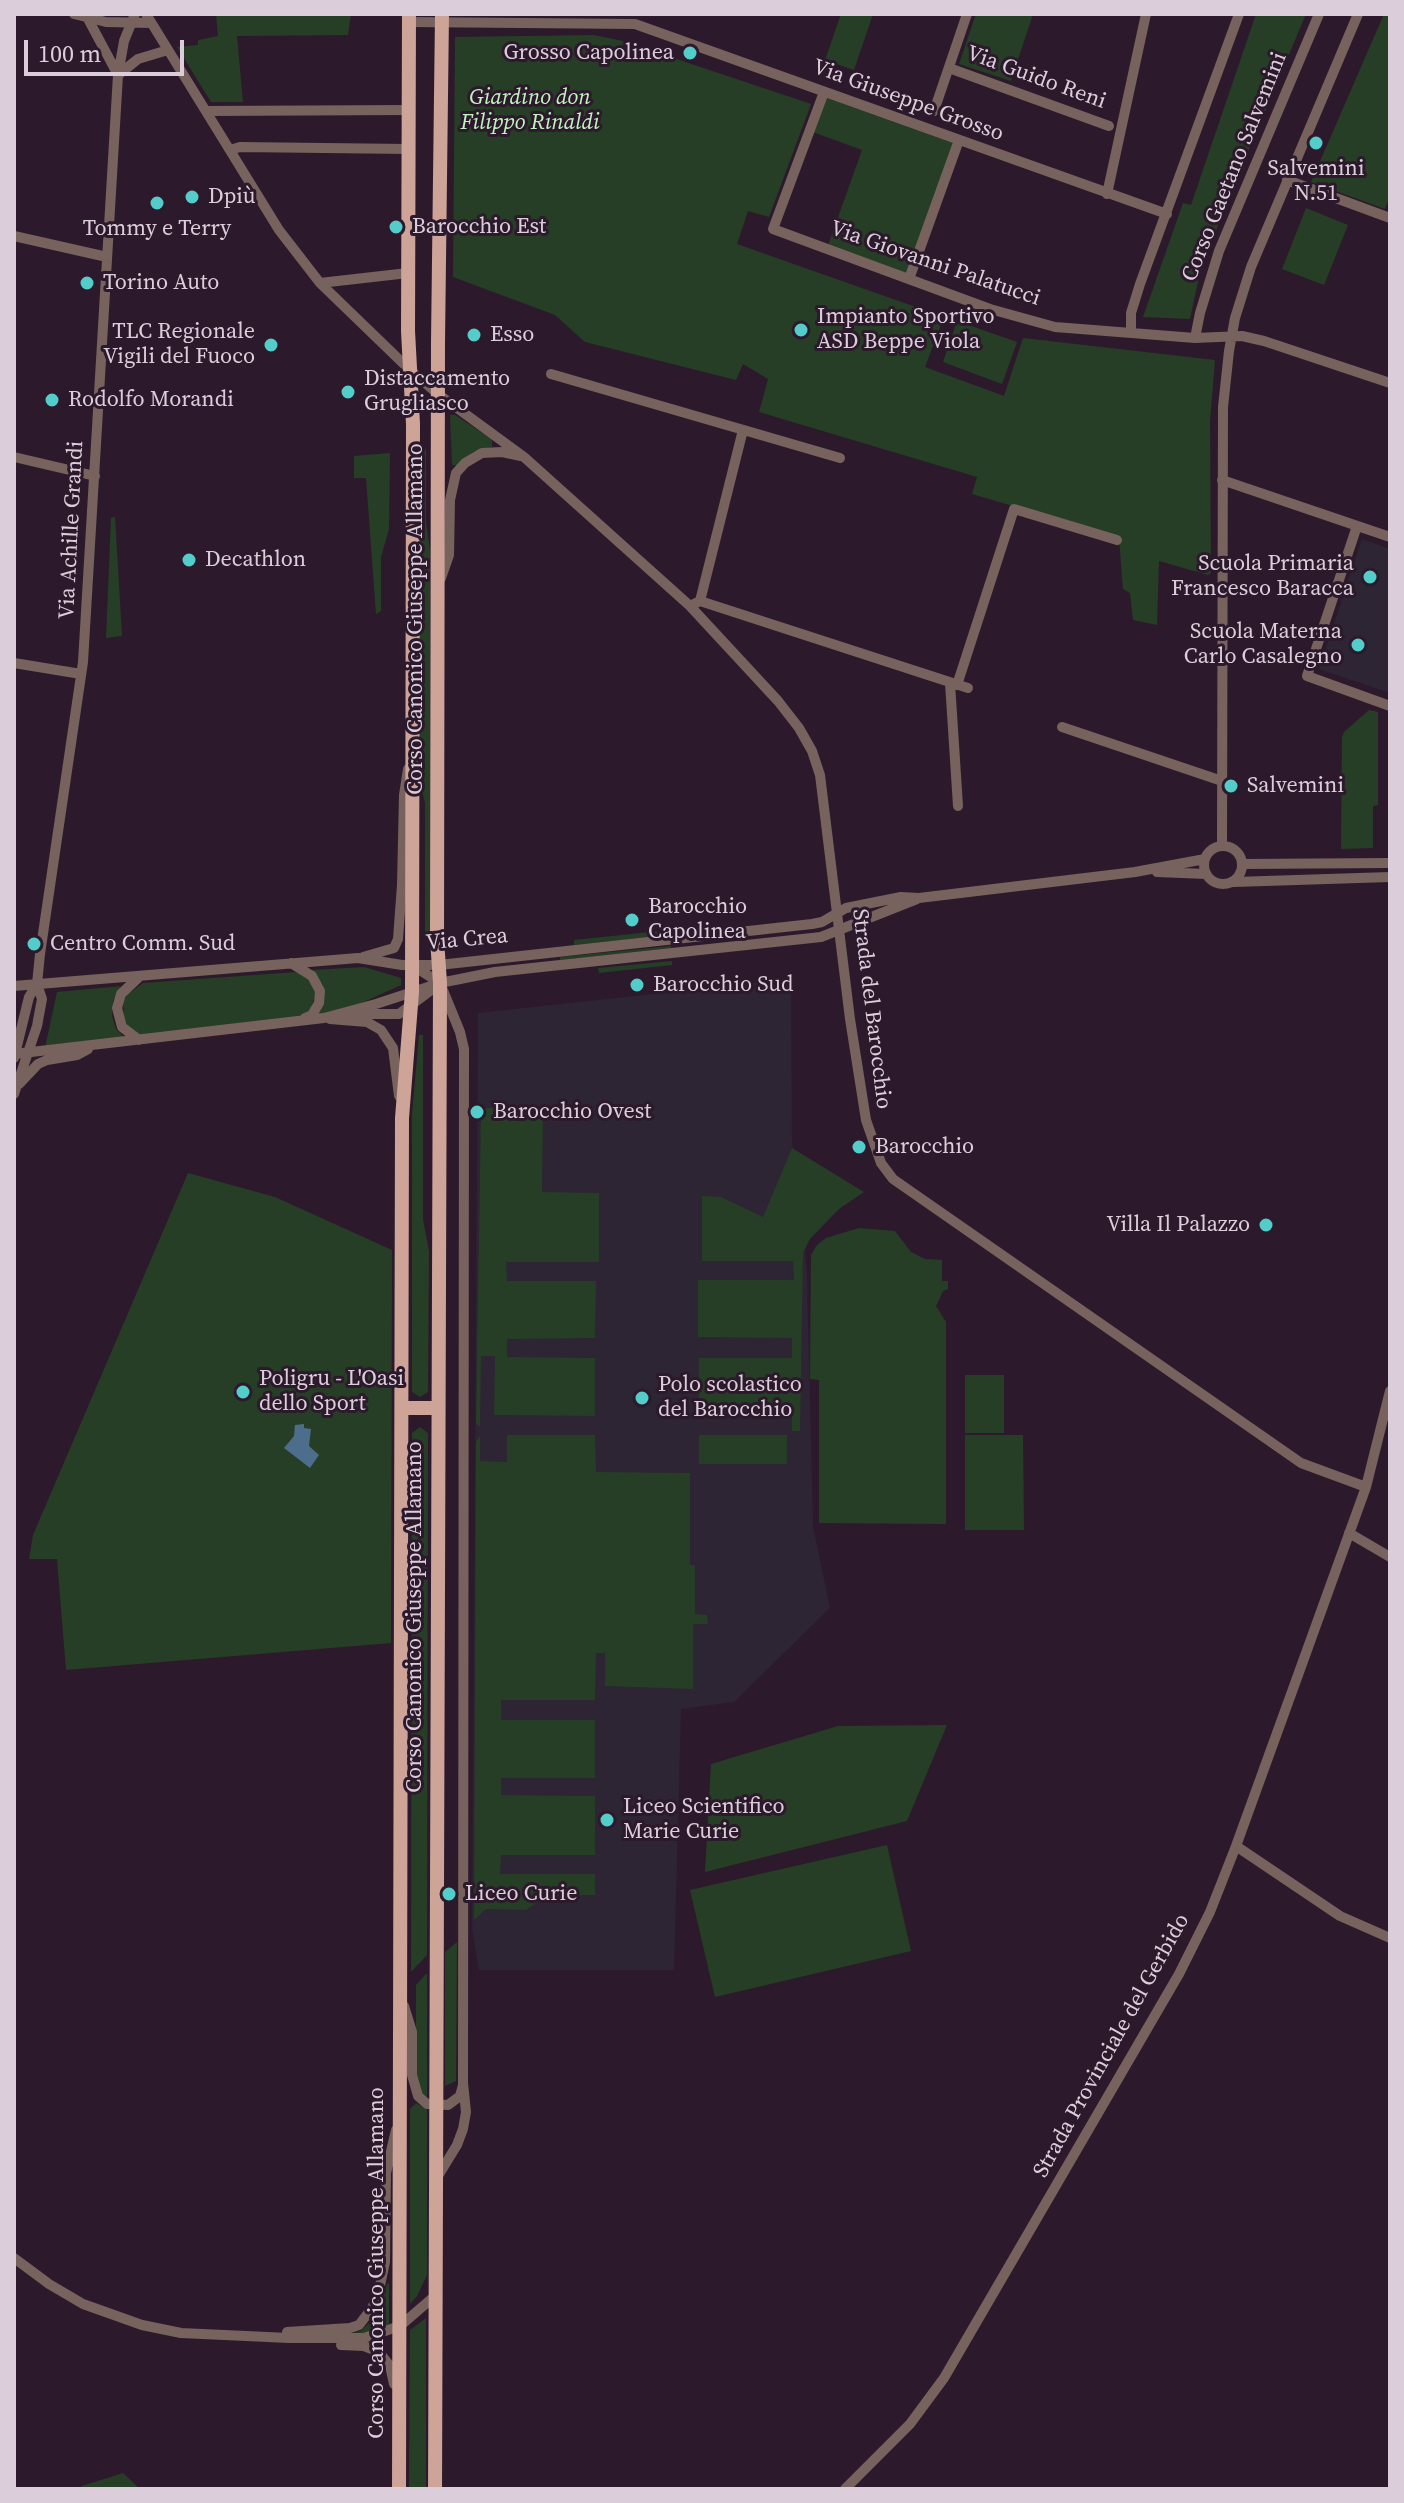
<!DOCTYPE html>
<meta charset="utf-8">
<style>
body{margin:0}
#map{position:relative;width:1404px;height:2503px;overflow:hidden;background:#2c1a2c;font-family:"Source Serif 4",serif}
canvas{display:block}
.frame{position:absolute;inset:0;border:16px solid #dbceda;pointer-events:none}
.scale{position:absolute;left:24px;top:40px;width:160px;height:36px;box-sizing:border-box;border:4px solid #dbceda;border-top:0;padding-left:10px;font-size:24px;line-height:28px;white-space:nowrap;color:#dbceda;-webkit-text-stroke:6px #2c1a2c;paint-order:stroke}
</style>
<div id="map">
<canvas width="1404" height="2503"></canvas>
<div class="frame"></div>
<div class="scale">100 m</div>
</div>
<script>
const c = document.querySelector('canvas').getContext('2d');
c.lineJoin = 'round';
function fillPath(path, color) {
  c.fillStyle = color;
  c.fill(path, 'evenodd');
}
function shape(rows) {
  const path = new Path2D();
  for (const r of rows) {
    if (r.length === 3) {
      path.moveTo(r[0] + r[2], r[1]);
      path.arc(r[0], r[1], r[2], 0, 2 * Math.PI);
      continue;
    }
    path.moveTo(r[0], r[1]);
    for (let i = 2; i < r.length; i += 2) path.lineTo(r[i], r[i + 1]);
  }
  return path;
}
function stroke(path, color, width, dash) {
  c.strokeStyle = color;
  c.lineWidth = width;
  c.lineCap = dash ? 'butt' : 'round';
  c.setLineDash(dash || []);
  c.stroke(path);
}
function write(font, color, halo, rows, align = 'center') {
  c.font = font + ' "Source Serif 4",serif';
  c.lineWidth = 6;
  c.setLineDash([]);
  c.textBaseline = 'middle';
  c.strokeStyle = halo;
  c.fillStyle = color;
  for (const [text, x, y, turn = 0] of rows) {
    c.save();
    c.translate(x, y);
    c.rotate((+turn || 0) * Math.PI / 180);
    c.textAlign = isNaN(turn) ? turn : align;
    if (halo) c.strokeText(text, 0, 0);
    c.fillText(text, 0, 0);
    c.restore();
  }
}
const education = shape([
 [1362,539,1390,549,1390,693,1319,669],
 [791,979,792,1141,807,1271,813,1526,830,1608,734,1702,681,1709,674,1970,479,1970,472,1929,478,1013]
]);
const green = shape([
 [216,14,351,14,348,35,237,36,243,102,211,102,177,47,198,45,198,40,218,36],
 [841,14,873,14,854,70,825,60],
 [976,14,1033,14,1011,81,959,64],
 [1256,14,1306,14,1224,209,1199,277,1190,319,1143,317,1183,203,1191,205],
 [1384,14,1390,14,1390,195,1385,209,1311,182],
 [594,35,623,41,811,104,769,217,748,211,737,244,944,317,925,367,1004,396,1023,338,1215,360,1210,421,1211,573,1208,575,1159,561,1157,625,1133,620,1130,593,1123,589,1119,537,972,494,977,477,759,412,768,379,743,364,736,380,585,342,555,315,453,277,455,37],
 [824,92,959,139,909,278,827,248,862,150,810,131],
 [1306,208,1348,225,1324,285,1282,269],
 [957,321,1017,342,1002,384,943,362],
 [450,415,455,415,492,439,492,447,473,452,457,465,452,465],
 [419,449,426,449,426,521,430,551,430,934,425,934,425,803,419,779],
 [390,453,389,529,381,557,381,611,376,614,366,478,354,478,354,456],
 [115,517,122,636,106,638,111,518],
 [1369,710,1378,712,1378,805,1373,806,1373,848,1341,849,1342,737,1344,732],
 [669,930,670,935,574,945,574,940],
 [671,946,671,948,560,960,560,957],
 [672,961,672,965,599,973,598,968],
 [364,967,398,977,401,978,401,985,357,1005,317,1015,323,986,311,970],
 [296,972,310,979,316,992,311,1009,303,1016,146,1036,138,1034,127,1025,124,1017,123,1001,128,994,143,983],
 [121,986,113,1001,112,1016,116,1029,125,1038,45,1048,57,992],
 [419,1035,423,1035,423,1219,429,1251,428,1392,420,1397,412,1392,412,1114],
 [481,1108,543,1108,542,1192,599,1193,599,1262,506,1262,507,1281,596,1281,595,1338,507,1339,507,1357,595,1358,595,1416,494,1415,495,1356,481,1356,480,1427,476,1423],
 [792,1148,864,1192,839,1209,810,1239,803,1253,800,1431,792,1431,792,1416,699,1415,699,1358,792,1358,792,1338,698,1337,698,1280,794,1280,793,1261,702,1261,702,1196,721,1197,763,1217],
 [188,1173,275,1197,392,1250,391,1643,66,1670,57,1559,29,1559,33,1535],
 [859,1228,895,1231,911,1252,925,1259,942,1260,942,1281,948,1281,948,1289,943,1291,936,1306,946,1322,946,1524,819,1523,819,1380,810,1379,811,1255,817,1245,826,1238],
 [965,1375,1004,1375,1004,1433,965,1433],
 [420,1427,428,1433,427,1955,411,1972,412,1433],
 [507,1435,595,1435,596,1472,690,1473,690,1565,695,1565,695,1614,707,1615,708,1624,693,1624,693,1689,605,1686,605,1653,596,1653,595,1700,501,1700,501,1720,595,1720,595,1778,501,1778,501,1795,595,1796,595,1855,501,1855,500,1874,595,1874,595,1895,546,1896,526,1910,486,1909,474,1920,476,1442,480,1436,480,1461,507,1462],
 [699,1435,787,1435,787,1464,699,1464],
 [965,1435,1023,1435,1024,1530,965,1530],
 [947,1725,907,1821,705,1872,711,1764,838,1726],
 [887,1845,911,1951,715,1997,690,1890],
 [457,1942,456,2081,445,2086,445,1952],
 [427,1973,427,2097,422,2093,416,2081,416,1985],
 [416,2103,427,2110,427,2275,417,2296,410,2304,410,2109],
 [389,2283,389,2324,374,2333,349,2334,361,2331,369,2323,378,2310,387,2284],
 [426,2318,426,2489,409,2489,410,2330],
 [123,2473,140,2489,80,2489,82,2486]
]);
const water = shape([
 [304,1424,304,1428,311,1429,309,1446,319,1455,310,1468,284,1448,294,1436,295,1425]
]);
const minor = shape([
 [74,14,106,22,151,23],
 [146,14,279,230,320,283,410,370,438,394,524,457,690,606,778,701,799,728,812,751,820,775,850,1019,866,1120,881,1163,893,1179,1301,1463,1366,1487],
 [87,17,118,75,138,59,168,50],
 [409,22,635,24,1167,214],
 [949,68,1109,126],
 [824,92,773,229,990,309,1055,327,1195,338,1242,336,1264,341,1390,383],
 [206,111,408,110],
 [934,111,967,14],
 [230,150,240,147,408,149],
 [1287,180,1390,218],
 [1107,194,1146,14],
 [14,236,107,257],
 [909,279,959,140],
 [320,283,408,273],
 [1131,333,1131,313,1140,284,1239,14],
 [1195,338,1200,313,1219,251,1319,14],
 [551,374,840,458],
 [14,457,95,476],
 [1222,480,1390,537],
 [1357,526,1307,676,1390,706],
 [441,578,449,555,450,500,456,473,465,463,482,453,502,452,521,456],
 [700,601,743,430],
 [690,606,700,601,968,688],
 [14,663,81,674],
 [950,683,958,806],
 [957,685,1014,509,1117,540],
 [1062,727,1222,781],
 [1223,865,19],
 [1222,846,1223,407,1229,351,1235,318,1251,267,1358,14],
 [1243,864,1390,863],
 [1157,872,1206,874],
 [1234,882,1390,877],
 [363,957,394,948,398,939,402,885,404,795,408,769],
 [291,963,312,976,320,991,319,1003,312,1015,305,1018],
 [412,965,440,983,460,1032,464,1049,463,2083,466,2112,463,2129,457,2145,438,2176],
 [14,986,358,958,402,965,439,965,812,924,822,922,846,908,901,897,919,898,1135,872,1205,859],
 [354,1014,399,1014,434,988],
 [330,1019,367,1022,381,1030,393,1048,399,1096],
 [139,1040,122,1027,117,1008,121,994,140,976],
 [14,1054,324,1018,376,1004,440,983,495,972,821,937,917,899],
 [14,1058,29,997,37,984],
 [19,1084,38,1064,47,1060,77,1055,88,1049],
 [14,1094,37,1026,42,999,37,984,40,954,83,662,118,75,124,41,135,14],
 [1349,1533,1390,1557],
 [1236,1846,1340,1916,1390,1938],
 [404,2006,412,2032,412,2075,418,2096,427,2104,448,2105,460,2096,463,2085],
 [14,2258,49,2284,83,2304,142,2325,181,2333,289,2338,364,2338,400,2326,436,2295],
 [287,2332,350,2328,359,2325,372,2308,378,2295,385,2262,386,2173,396,2130],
 [341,2345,364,2346,379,2352,390,2366,394,2384],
 [845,2489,910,2424,944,2378,1179,1974,1210,1912,1236,1846,1302,1664,1366,1487,1390,1391]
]);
const major = shape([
 [402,1408,437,1408],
 [399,2489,402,1118,412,992,413,424,408,331,409,14],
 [435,2489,440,983,437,939,438,342,442,14]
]);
const markers = [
 [690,53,8,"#53cdc9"],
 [1316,143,8,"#53cdc9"],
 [192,197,8,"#53cdc9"],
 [157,203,8,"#53cdc9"],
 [396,227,8,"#53cdc9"],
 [87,283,8,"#53cdc9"],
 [801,330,8,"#53cdc9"],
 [474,335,8,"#53cdc9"],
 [271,345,8,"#53cdc9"],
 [348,392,8,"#53cdc9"],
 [52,400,8,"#53cdc9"],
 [189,560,8,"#53cdc9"],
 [1370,577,8,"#53cdc9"],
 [1358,645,8,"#53cdc9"],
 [1231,786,8,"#53cdc9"],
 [632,920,8,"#53cdc9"],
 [34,944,8,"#53cdc9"],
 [637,985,8,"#53cdc9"],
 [477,1112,8,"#53cdc9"],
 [859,1147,8,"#53cdc9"],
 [1266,1225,8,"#53cdc9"],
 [243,1392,8,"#53cdc9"],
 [642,1398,8,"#53cdc9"],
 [607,1820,8,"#53cdc9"],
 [449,1894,8,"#53cdc9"]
];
const poiNames = [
 ["Grosso Capolinea",674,53,"right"],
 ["Salvemini",1316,169,"center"],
 ["N.51",1316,194,"center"],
 ["Dpiù",208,197],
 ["Barocchio Est",412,227],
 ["Tommy e Terry",157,229,"center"],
 ["Torino Auto",103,283],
 ["Impianto Sportivo",817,317],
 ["ASD Beppe Viola",817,342],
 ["TLC Regionale",255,332,"right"],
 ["Vigili del Fuoco",255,357,"right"],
 ["Esso",490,335],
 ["Distaccamento",364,379],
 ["Grugliasco",364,404],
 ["Rodolfo Morandi",68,400],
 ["Decathlon",205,560],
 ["Scuola Primaria",1354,564,"right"],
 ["Francesco Baracca",1354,589,"right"],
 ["Scuola Materna",1342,632,"right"],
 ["Carlo Casalegno",1342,657,"right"],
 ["Salvemini",1247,786],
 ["Barocchio",648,907],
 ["Capolinea",648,932],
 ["Centro Comm. Sud",50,944],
 ["Barocchio Sud",653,985],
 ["Barocchio Ovest",493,1112],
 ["Barocchio",875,1147],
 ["Villa Il Palazzo",1250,1225,"right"],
 ["Poligru - L'Oasi",259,1379],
 ["dello Sport",259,1404],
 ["Polo scolastico",658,1385],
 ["del Barocchio",658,1410],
 ["Liceo Scientifico",623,1807],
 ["Marie Curie",623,1832],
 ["Liceo Curie",465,1894]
];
const streetNames = [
 ["Via Guido Reni",1036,78,20],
 ["Via Giuseppe Grosso",908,101,20],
 ["Corso Gaetano Salvemini",1235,167,-68],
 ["Via Giovanni Palatucci",935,264,19],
 ["Via Achille Grandi",72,530,-87],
 ["Corso Canonico Giuseppe Allamano",416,619,-90],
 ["Via Crea",467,940,-5],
 ["Strada del Barocchio",871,1009,83],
 ["Corso Canonico Giuseppe Allamano",415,1617,-90],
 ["Strada Provinciale del Gerbido",1112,2046,-61],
 ["Corso Canonico Giuseppe Allamano",377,2263,-90]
];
const parkNames = [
 ["Giardino don",530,98],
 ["Filippo Rinaldi",530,123]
];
fillPath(education, '#2d2434');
fillPath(green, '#263e25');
fillPath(water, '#4c6d8c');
stroke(minor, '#77625d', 10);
stroke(major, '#cea398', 14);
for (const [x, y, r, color] of markers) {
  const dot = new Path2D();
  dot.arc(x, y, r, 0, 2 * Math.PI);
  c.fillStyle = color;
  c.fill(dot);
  stroke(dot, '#2c1a2c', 3);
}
write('22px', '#dbceda', '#2c1a2c', poiNames, 'left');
write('22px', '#dbceda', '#2c1a2c', streetNames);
write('italic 22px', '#bff5bd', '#2c1a2c', parkNames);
</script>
